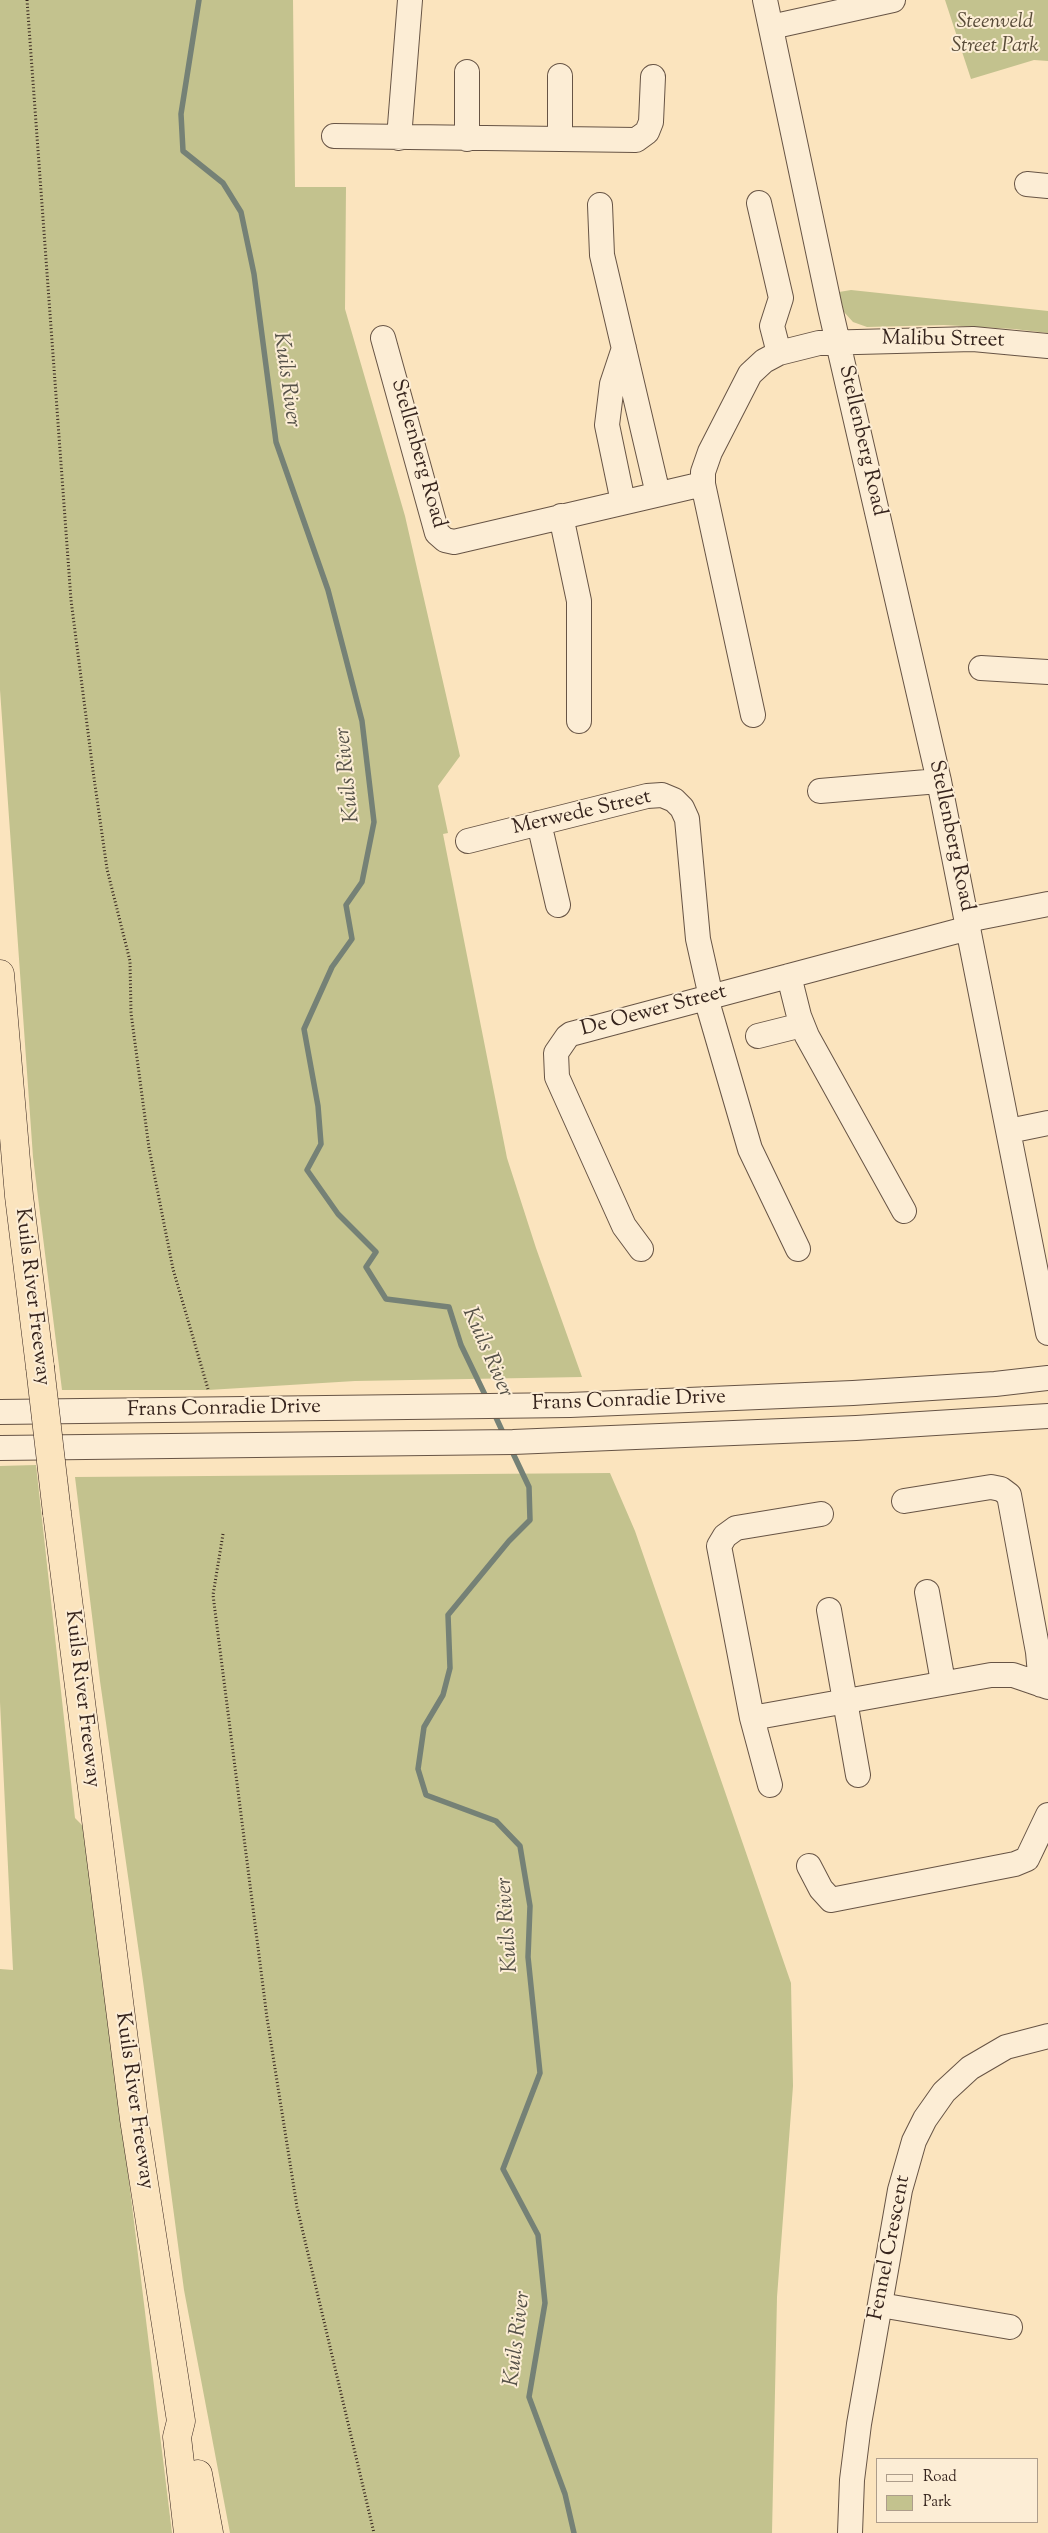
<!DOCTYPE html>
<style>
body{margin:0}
#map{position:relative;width:1048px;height:2533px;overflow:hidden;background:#fbe4be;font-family:"Sorts Mill Goudy",serif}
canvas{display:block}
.legend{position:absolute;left:876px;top:2458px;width:162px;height:65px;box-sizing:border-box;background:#fcedd5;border:1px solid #ad9d8b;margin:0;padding:6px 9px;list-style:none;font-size:15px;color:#36241d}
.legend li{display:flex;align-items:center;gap:10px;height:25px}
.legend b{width:25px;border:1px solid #ad9d8b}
</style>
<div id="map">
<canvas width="1048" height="2533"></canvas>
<ul class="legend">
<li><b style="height:6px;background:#fcedd5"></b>Road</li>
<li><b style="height:14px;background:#c3c28e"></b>Park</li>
</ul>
</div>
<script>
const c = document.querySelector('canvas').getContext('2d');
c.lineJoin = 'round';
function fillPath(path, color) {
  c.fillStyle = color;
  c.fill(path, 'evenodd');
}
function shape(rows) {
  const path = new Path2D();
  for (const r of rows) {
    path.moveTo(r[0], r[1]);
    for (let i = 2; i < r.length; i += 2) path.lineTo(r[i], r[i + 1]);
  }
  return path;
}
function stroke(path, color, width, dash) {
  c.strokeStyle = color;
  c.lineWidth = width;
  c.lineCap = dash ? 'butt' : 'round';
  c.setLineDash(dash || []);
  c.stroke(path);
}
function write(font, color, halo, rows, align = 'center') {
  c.font = font + ' "Sorts Mill Goudy",serif';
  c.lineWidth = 4;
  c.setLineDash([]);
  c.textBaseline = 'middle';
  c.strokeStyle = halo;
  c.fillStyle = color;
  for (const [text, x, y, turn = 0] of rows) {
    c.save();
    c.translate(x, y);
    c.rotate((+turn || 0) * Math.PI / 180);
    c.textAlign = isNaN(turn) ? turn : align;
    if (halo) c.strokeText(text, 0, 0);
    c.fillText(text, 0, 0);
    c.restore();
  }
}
const green = shape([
 [0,0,293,0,295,187,346,187,345,309,405,516,460,756,438,786,448,833,443,834,507,1158,536,1248,582,1377,355,1381,208,1390,62,1390,33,1157,0,690],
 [945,0,1048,0,1048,61,1034,60,971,79],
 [851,290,1048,311,1048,333,1014,329,944,325,867,327,853,322,844,312,839,292],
 [36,1465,75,1818,86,1829,172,2533,0,2533,0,1969,13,1970,0,1702,0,1466],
 [610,1473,635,1531,791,1983,793,2086,777,2297,772,2533,230,2533,184,2290,143,1981,100,1681,75,1477]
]);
const stream = shape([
 [199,0,181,114,183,151,223,183,241,212,254,274,276,442,328,590,345,655,362,721,374,822,362,882,346,905,352,939,332,967,304,1029,318,1106,321,1144,307,1170,338,1214,376,1252,366,1267,386,1299,449,1307,461,1345,488,1401],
 [493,1411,505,1437],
 [510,1447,529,1487,530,1520,509,1541,448,1615,450,1668,443,1695,424,1727,418,1769,426,1795,496,1821,520,1846,530,1906,528,1957,540,2073,503,2169,538,2235,545,2303,529,2397,565,2494,574,2533]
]);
const path = shape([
 [27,0,71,600,93,771,107,869,130,961,131,1013,149,1148,173,1269,208,1389],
 [223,1534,213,1595,267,2018,297,2207,374,2533]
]);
const minor = shape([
 [765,0,830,308,939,781,1048,1333],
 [771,27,893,0],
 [334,136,636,140,647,132,651,122,653,77],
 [399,138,410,0],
 [467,139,467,72],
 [560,139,560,76],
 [1027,184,1048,186],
 [759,203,781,298,772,326,779,353],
 [600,205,602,255,658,494],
 [383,338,437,533,445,540,454,542,703,484],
 [623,502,607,425,612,384,624,348],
 [561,516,579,601,579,721],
 [981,668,1048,672],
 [753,715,703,484,703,472,710,452,750,374,764,361,779,353,819,343,973,339,1048,346],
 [820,791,939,781],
 [539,823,558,905],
 [468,841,647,796,662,795,674,800,682,808,687,819,698,939,711,997],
 [967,920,1048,904],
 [789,976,799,1016,807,1036,904,1211],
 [706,998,750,1149,798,1249],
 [758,1036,802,1025],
 [1009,1131,1048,1123],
 [641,1249,624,1226,557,1077,556,1053,567,1037,571,1034,969,928],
 [0,1412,570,1405,853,1393,995,1384,1048,1378],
 [0,1448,513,1442,856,1428,1048,1416],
 [904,1501,991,1487,1001,1489,1009,1495,1038,1652,1041,1685],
 [927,1592,943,1682],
 [829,1610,858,1775],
 [752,1718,991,1675,1013,1675,1048,1687],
 [770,1785,752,1718,719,1546,725,1536,736,1528,821,1514],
 [809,1866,821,1889,831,1900,1015,1864,1027,1859,1048,1815],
 [880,2305,1010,2327],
 [850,2533,852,2480,859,2424,900,2190,914,2141,925,2119,944,2092,970,2068,1006,2047,1048,2036]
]);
const highway = shape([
 [0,974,19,1196,40,1367],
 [57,1513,134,2119,181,2421,177,2437,188,2533],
 [198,2474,209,2533]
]);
const highwayBridge = shape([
 [40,1367,57,1513]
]);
const parkNames = [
 ["Steenveld",995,23],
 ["Street Park",995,47]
];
const streetNames = [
 ["Malibu Street",943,341,1],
 ["Stellenberg Road",861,441,77],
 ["Stellenberg Road",417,454,74],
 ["Merwede Street",582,814,-13],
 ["Stellenberg Road",950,836,78],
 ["De Oewer Street",654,1012,-15],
 ["Kuils River Freeway",31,1297,83],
 ["Frans Conradie Drive",629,1402,-2],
 ["Frans Conradie Drive",224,1410,-1],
 ["Kuils River Freeway",81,1699,83],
 ["Kuils River Freeway",133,2101,82],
 ["Fennel Crescent",891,2248,-79]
];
const waterNames = [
 ["Kuils River",285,380,82],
 ["Kuils River",349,775,-96],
 ["Kuils River",486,1353,66],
 ["Kuils River",509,1925,-94],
 ["Kuils River",519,2339,-83]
];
fillPath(green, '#c3c28e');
stroke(stream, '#758176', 5.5);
stroke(minor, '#675445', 26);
stroke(highway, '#36241d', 29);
stroke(path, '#36241d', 3, [1, 2.5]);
stroke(minor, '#fcedd5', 24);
stroke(highway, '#fbe4be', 28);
stroke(highwayBridge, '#36241d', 29, []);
stroke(highwayBridge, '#fbe4be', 28);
write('italic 21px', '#594c39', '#fcedd5', parkNames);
write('21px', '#36241d', '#fcedd5', streetNames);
write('italic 22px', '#565249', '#fcedd5', waterNames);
</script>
